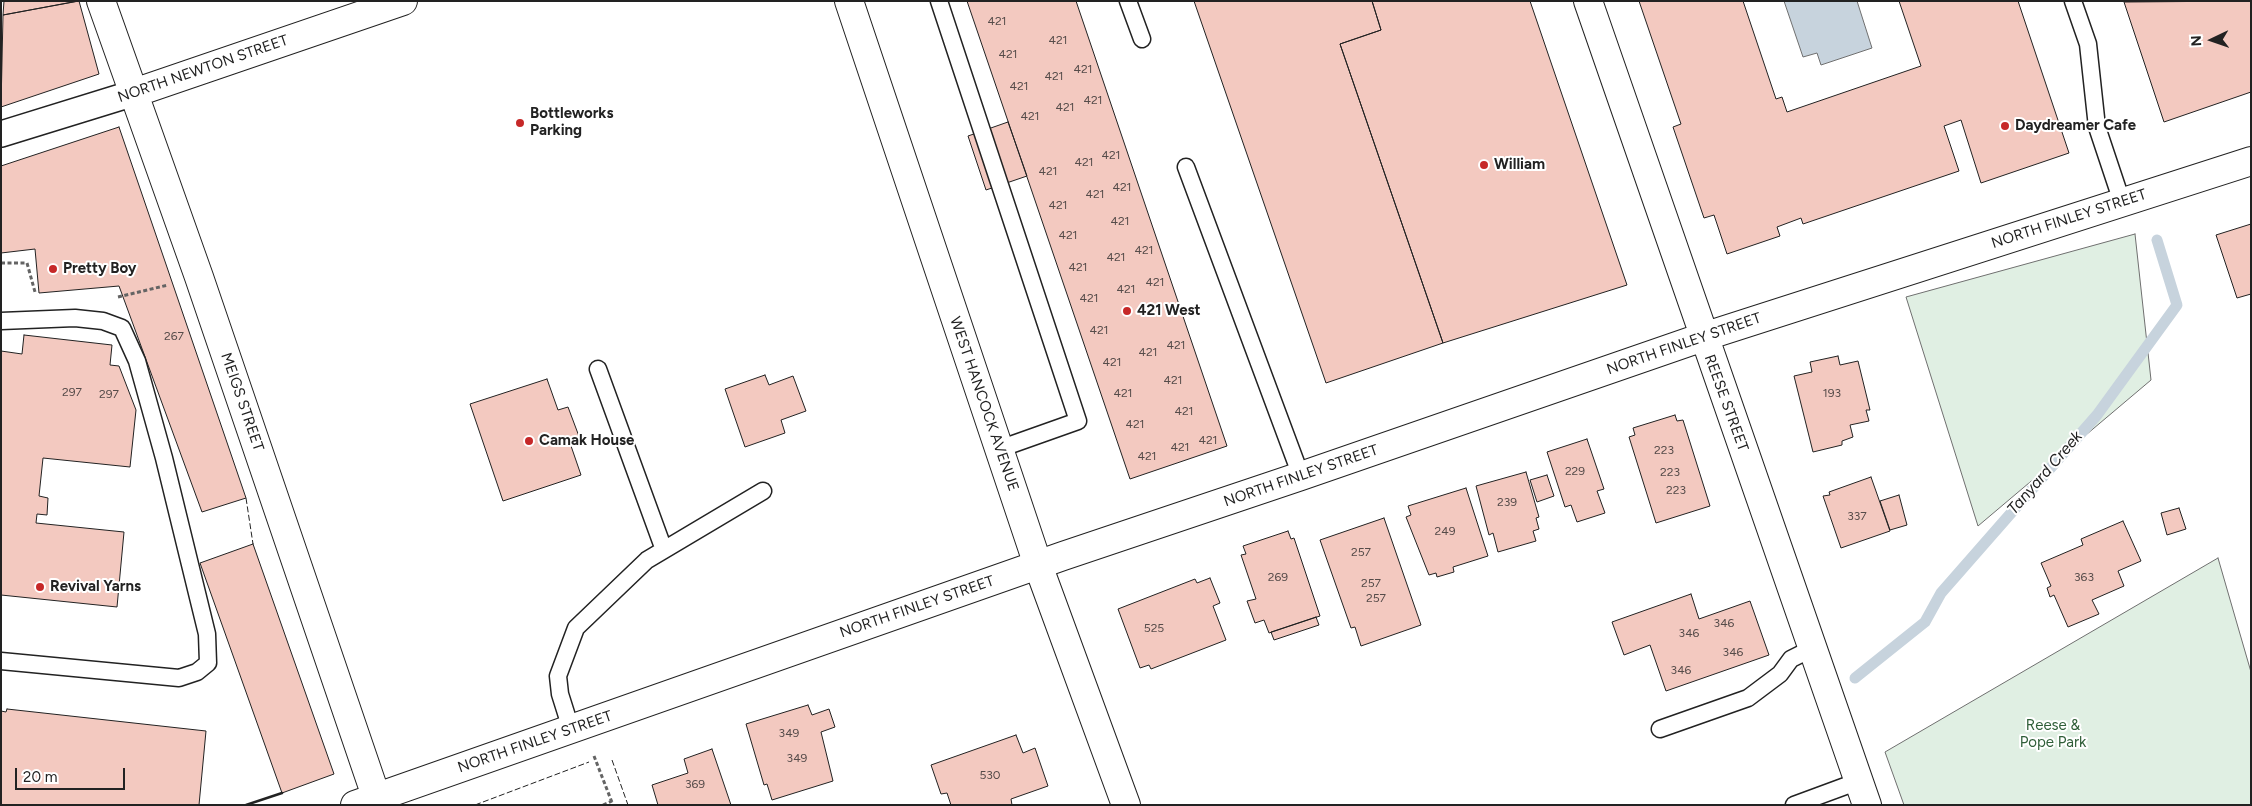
<!DOCTYPE html>
<style>
body{margin:0}
#map{position:relative;width:2252px;height:806px;overflow:hidden;background:#fff;font-family:Figtree,sans-serif}
canvas{display:block}
.frame{position:absolute;inset:0;border:2px solid #222;pointer-events:none}
.north{position:absolute;left:2187px;top:15px;width:50px;height:50px;-webkit-text-stroke:4px #fff;paint-order:stroke;rotate:267deg;font-size:14px;font-weight:700;line-height:20px;text-align:center;color:#222}
.north::after{content:'';display:block;margin:auto;width:18px;height:22px;background:#222;clip-path:polygon(50% 0,100% 100%,50% 72%,0 100%)}
.scale{position:absolute;left:15px;top:768px;width:110px;height:22px;box-sizing:border-box;border:2px solid #222;border-top:0;padding-left:6px;font-size:15px;line-height:18px;white-space:nowrap;color:#222;-webkit-text-stroke:4px #fff;paint-order:stroke}
</style>
<div id="map">
<canvas width="2252" height="806"></canvas>
<div class="frame"></div>
<div class="north">N</div>
<div class="scale">20 m</div>
</div>
<script>
const c = document.querySelector('canvas').getContext('2d');
c.lineJoin = 'round';
function fillPath(path, color) {
  c.fillStyle = color;
  c.fill(path, 'evenodd');
}
function shape(rows) {
  const path = new Path2D();
  for (const r of rows) {
    path.moveTo(r[0], r[1]);
    for (let i = 2; i < r.length; i += 2) path.lineTo(r[i], r[i + 1]);
  }
  return path;
}
function stroke(path, color, width, dash) {
  c.strokeStyle = color;
  c.lineWidth = width;
  c.lineCap = dash ? 'butt' : 'round';
  c.setLineDash(dash || []);
  c.stroke(path);
}
function write(font, color, halo, rows, align = 'center') {
  c.font = font + ' Figtree,sans-serif';
  c.lineWidth = 4;
  c.setLineDash([]);
  c.textBaseline = 'middle';
  c.strokeStyle = halo;
  c.fillStyle = color;
  for (const [text, x, y, turn = 0] of rows) {
    c.save();
    c.translate(x, y);
    c.rotate((+turn || 0) * Math.PI / 180);
    c.textAlign = isNaN(turn) ? turn : align;
    if (halo) c.strokeText(text, 0, 0);
    c.fillText(text, 0, 0);
    c.restore();
  }
}
const green = shape([
 [2135,234,2151,380,1978,526,1906,297,2135,234],
 [2218,558,2251,672,2251,805,1904,805,1885,752,2218,558]
]);
const water = shape([
 [1784,1,1857,1,1872,48,1821,65,1817,53,1803,57,1784,1]
]);
const stream = shape([
 [1855,678,1925,622,1941,593,2097,415,2177,305,2157,240]
]);
const building = shape([
 [4,1,78,1,3,15,4,1],
 [79,1,99,74,1,107,3,15,79,1],
 [967,1,1076,1,1227,446,1130,479,967,1],
 [1194,1,1372,1,1381,30,1340,44,1443,343,1326,383,1194,1],
 [1372,1,1530,1,1627,285,1443,343,1340,44,1381,30,1372,1],
 [1639,1,1743,1,1776,99,1782,97,1787,112,1921,66,1899,1,2018,1,2069,153,1981,183,1961,120,1944,126,1959,171,1803,224,1801,218,1777,227,1780,236,1727,254,1714,215,1704,218,1673,127,1681,124,1639,1],
 [2251,1,2251,92,2164,122,2124,2,2251,1],
 [1008,122,1027,176,986,190,968,136,1008,122],
 [119,127,246,498,202,512,119,286,39,293,35,249,1,253,1,166,119,127],
 [2251,224,2251,294,2237,298,2216,235,2251,224],
 [24,335,112,345,110,365,119,366,136,410,130,467,43,458,39,496,48,498,47,515,37,514,36,523,124,532,117,607,1,595,1,351,22,354,24,335],
 [1838,356,1840,365,1858,361,1870,410,1866,410,1869,421,1850,425,1853,437,1842,441,1842,445,1813,452,1794,376,1812,372,1810,362,1838,356],
 [765,375,769,385,793,376,806,411,781,420,785,433,745,447,725,389,765,375],
 [547,379,558,410,568,407,580,439,570,443,581,475,503,501,470,404,547,379],
 [1675,415,1677,421,1683,420,1710,506,1656,523,1629,437,1635,435,1633,428,1675,415],
 [1587,439,1604,489,1597,491,1605,513,1577,522,1571,505,1565,507,1547,452,1587,439],
 [1526,472,1539,517,1536,518,1539,529,1533,531,1536,541,1498,552,1493,533,1489,535,1476,486,1526,472],
 [1547,475,1554,496,1537,502,1530,480,1547,475],
 [1871,477,1890,531,1841,548,1823,496,1830,495,1829,492,1871,477],
 [1466,488,1488,556,1453,567,1454,572,1437,577,1436,573,1429,575,1406,517,1411,515,1408,506,1466,488],
 [1899,495,1907,525,1890,530,1880,501,1899,495],
 [2179,508,2186,529,2167,535,2161,513,2179,508],
 [1384,518,1421,625,1361,646,1355,627,1351,628,1320,540,1384,518],
 [2123,521,2141,561,2118,571,2124,586,2092,600,2099,614,2068,627,2054,595,2050,597,2047,588,2051,586,2041,563,2083,545,2081,539,2123,521],
 [1288,531,1291,539,1294,538,1320,616,1269,633,1264,620,1255,623,1247,601,1256,599,1241,555,1246,554,1243,546,1288,531],
 [253,544,334,774,282,793,200,563,253,544],
 [1210,578,1220,603,1213,606,1226,640,1151,669,1149,665,1140,668,1118,609,1195,579,1197,583,1210,578],
 [1691,594,1699,619,1750,601,1769,655,1666,691,1650,645,1624,655,1612,622,1691,594],
 [1316,617,1319,625,1274,640,1271,632,1316,617],
 [808,705,812,715,829,709,835,727,821,732,833,781,772,800,767,784,764,785,746,724,808,705],
 [7,709,206,731,199,805,1,805,1,711,6,712,7,709],
 [1016,735,1023,753,1035,748,1048,786,1011,799,1012,805,951,805,947,793,941,794,931,765,1016,735],
 [712,749,731,805,658,805,652,785,688,773,684,759,712,749]
]);
const path = shape([
 [1,263,27,263,35,292],
 [118,297,168,285],
 [594,756,613,805],
 [603,805,612,801]
]);
const service = shape([
 [939,1,1078,421,999,449],
 [1128,1,1142,39],
 [2073,1,2088,44,2097,127,2122,202],
 [1186,167,1301,476],
 [1,321,75,318,103,321,122,328,137,361,164,458,207,634,208,663,197,672,179,678,1,661],
 [598,369,664,550],
 [571,729,560,694,558,676,576,628,647,560,763,491],
 [1660,729,1748,698,1780,674,1791,659,1813,648],
 [1794,805,1859,781]
]);
const pedestrian = shape([
 [1,134,134,93]
]);
const minor = shape([
 [101,1,199,277,379,805],
 [1588,1,1867,805],
 [134,93,403,1],
 [355,805,1063,556,1301,476,1703,337,2251,161]
]);
const tertiary = shape([
 [849,1,1038,565,1126,805]
]);
const fence = shape([
 [246,498,253,544],
 [612,760,628,805],
 [475,805,589,762]
]);
const wall = shape([
 [246,805,282,793]
]);
const markers = [
 [520,123,5,"#c62828"],
 [2005,126,5,"#c62828"],
 [1484,165,5,"#c62828"],
 [53,269,5,"#c62828"],
 [1127,311,5,"#c62828"],
 [529,441,5,"#c62828"],
 [40,587,5,"#c62828"]
];
const numberNames = [
 ["421",997,21],
 ["421",1058,40],
 ["421",1008,54],
 ["421",1083,69],
 ["421",1054,76],
 ["421",1019,86],
 ["421",1093,100],
 ["421",1065,107],
 ["421",1030,116],
 ["421",1111,155],
 ["421",1084,162],
 ["421",1048,171],
 ["421",1122,187],
 ["421",1095,194],
 ["421",1058,205],
 ["421",1120,221],
 ["421",1068,235],
 ["421",1144,250],
 ["421",1116,257],
 ["421",1078,267],
 ["421",1155,282],
 ["421",1126,289],
 ["421",1089,298],
 ["421",1099,330],
 ["267",174,336],
 ["421",1176,345],
 ["421",1148,352],
 ["421",1112,362],
 ["421",1173,380],
 ["297",72,392],
 ["421",1123,393],
 ["193",1832,393],
 ["297",109,394],
 ["421",1184,411],
 ["421",1135,424],
 ["421",1208,440],
 ["421",1180,447],
 ["223",1664,450],
 ["421",1147,456],
 ["229",1575,471],
 ["223",1670,472],
 ["223",1676,490],
 ["239",1507,502],
 ["337",1857,516],
 ["249",1445,531],
 ["257",1361,552],
 ["269",1278,577],
 ["363",2084,577],
 ["257",1371,583],
 ["257",1376,598],
 ["346",1724,623],
 ["525",1154,628],
 ["346",1689,633],
 ["346",1733,652],
 ["346",1681,670],
 ["349",789,733],
 ["349",797,758],
 ["530",990,775],
 ["369",695,784]
];
const streetNames = [
 ["NORTH NEWTON STREET",203,69,-19],
 ["NORTH FINLEY STREET",2069,219,-18],
 ["NORTH FINLEY STREET",1684,344,-19],
 ["MEIGS STREET",242,402,71],
 ["REESE STREET",1726,403,70],
 ["WEST HANCOCK AVENUE",984,404,71],
 ["NORTH FINLEY STREET",1301,476,-19],
 ["NORTH FINLEY STREET",917,607,-19],
 ["NORTH FINLEY STREET",535,742,-19]
];
const poiNames = [
 ["Bottleworks",530,114],
 ["Parking",530,131],
 ["Daydreamer Cafe",2015,126],
 ["William",1494,165],
 ["Pretty Boy",63,269],
 ["421 West",1137,311],
 ["Camak House",539,441],
 ["Revival Yarns",50,587]
];
const parkNames = [
 ["Reese &",2053,726],
 ["Pope Park",2053,743]
];
const waterNames = [
 ["Tanyard Creek",2045,473,-49]
];
fillPath(green, '#e0efe3');
stroke(green, '#6f6f6f', 1);
fillPath(water, '#c7d3dd');
stroke(water, '#6f6f6f', 1);
stroke(stream, '#c7d3dd', 11);
fillPath(building, '#f3c9c0');
stroke(building, '#222', 1);
stroke(service, '#222', 19);
stroke(pedestrian, '#222', 28);
stroke(minor, '#222', 30);
stroke(tertiary, '#222', 30);
stroke(path, '#646464', 3, [4, 2.5]);
stroke(service, '#fff', 16);
stroke(pedestrian, '#fff', 25);
stroke(minor, '#fff', 28);
stroke(tertiary, '#fff', 28);
stroke(fence, '#222', 1, [6, 2.5]);
stroke(wall, '#222', 2.5);
for (const [x, y, r, color] of markers) {
  const dot = new Path2D();
  dot.arc(x, y, r, 0, 2 * Math.PI);
  c.fillStyle = color;
  c.fill(dot);
  stroke(dot, '#fff', 2);
}
write('12px', '#564c4a', null, numberNames);
write('15px', '#222', '#fff', streetNames);
write('bold 15px', '#222', '#fff', poiNames, 'left');
write('15px', '#2f5e38', '#fff', parkNames);
write('italic 16px', '#222', '#fff', waterNames);
</script>
